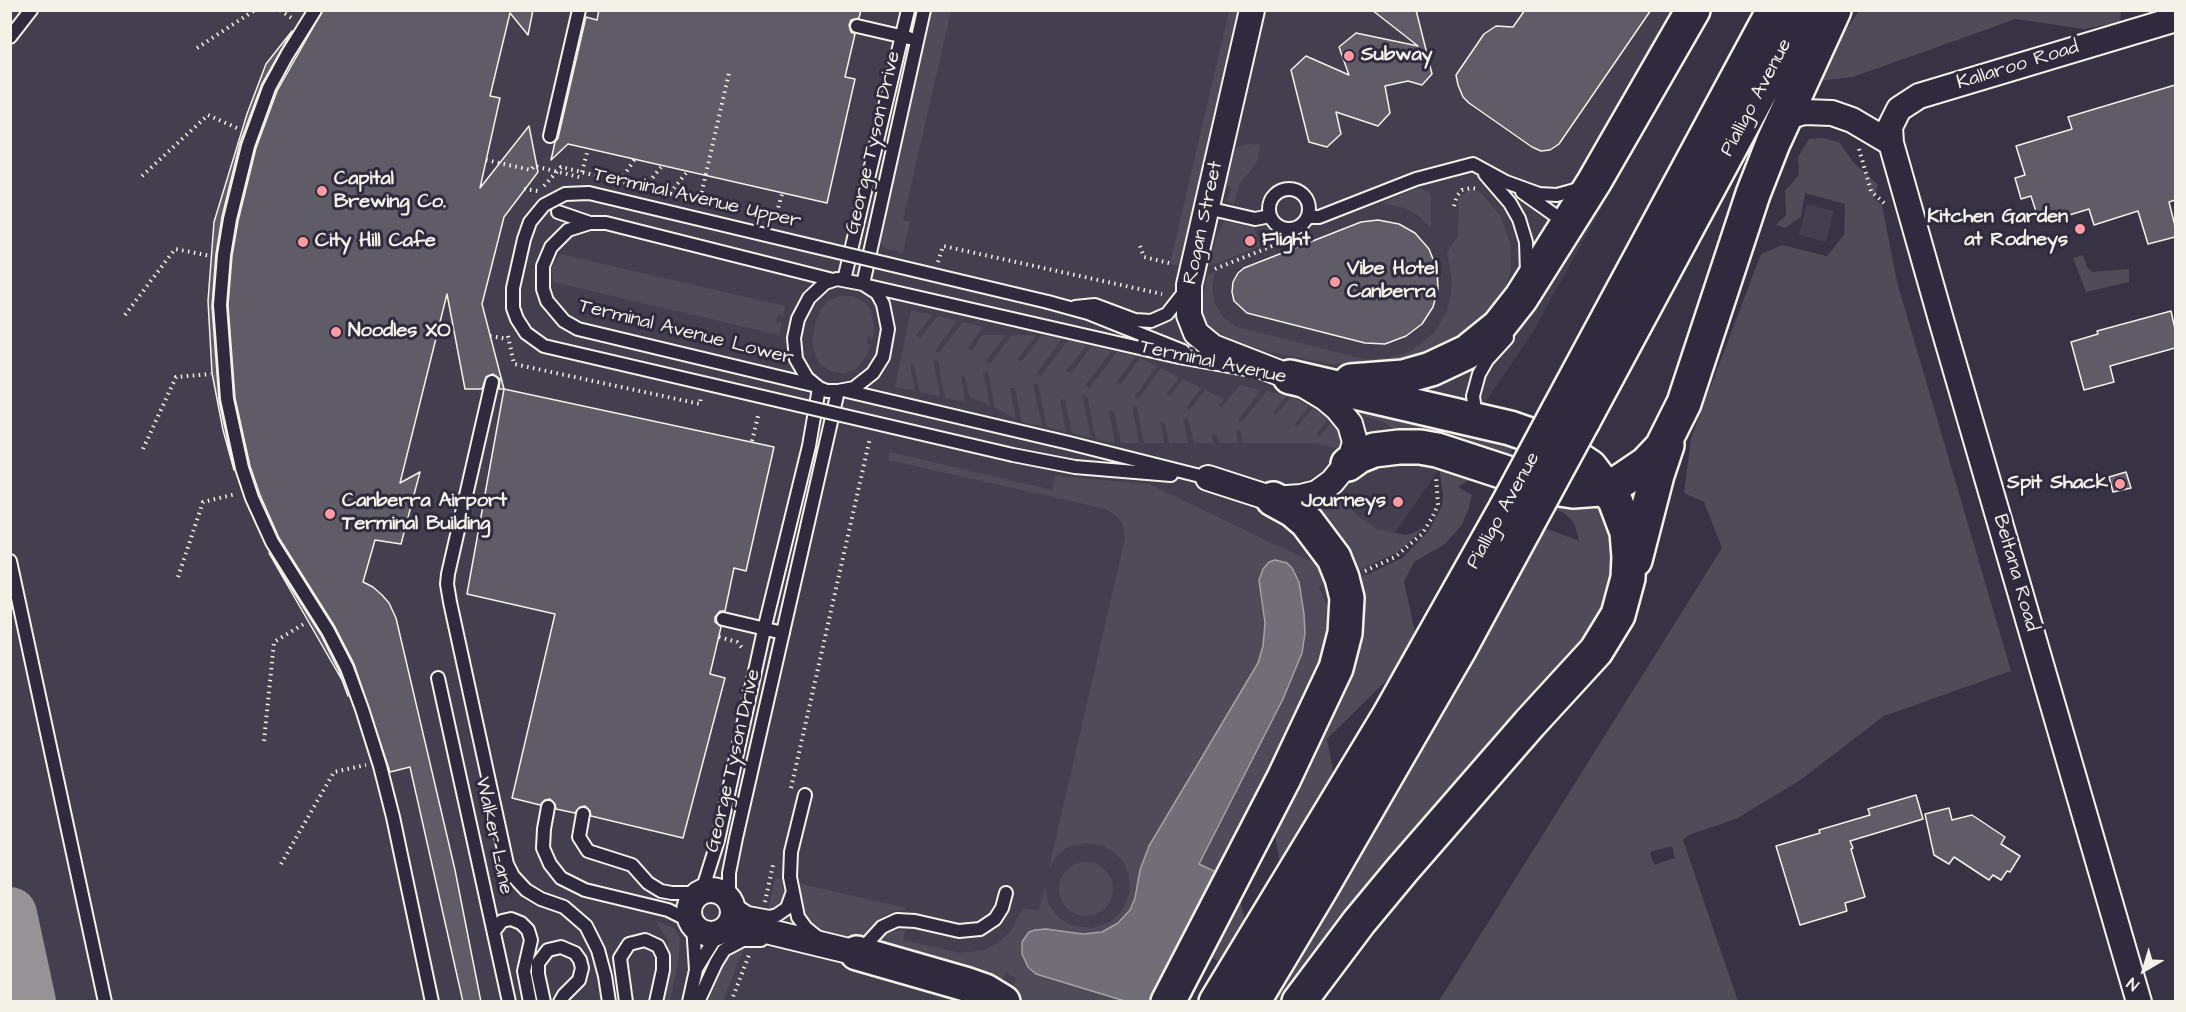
<!DOCTYPE html>
<style>
body{margin:0}
#map{position:relative;width:2186px;height:1012px;overflow:hidden;background:#373244;font-family:"Architects Daughter",sans-serif}
canvas{display:block}
.frame{position:absolute;inset:0;border:12px solid #f4f1e8;pointer-events:none}
.north{position:absolute;left:2114px;top:940px;width:60px;height:60px;-webkit-text-stroke:4px #2f2a3d;paint-order:stroke;rotate:218deg;font-size:16px;font-weight:700;line-height:24px;text-align:center;color:#f4f1e8}
.north::after{content:'';display:block;margin:auto;width:21px;height:27px;background:#f4f1e8;clip-path:polygon(50% 0,100% 100%,50% 72%,0 100%)}
</style>
<div id="map">
<canvas width="2186" height="1012"></canvas>
<div class="frame"></div>
<div class="north">N</div>
</div>
<script>
const c = document.querySelector('canvas').getContext('2d');
c.lineJoin = 'round';
function fillPath(path, color) {
  c.fillStyle = color;
  c.fill(path, 'evenodd');
}
function shape(rows) {
  const path = new Path2D();
  for (const r of rows) {
    if (r.length === 3) {
      path.moveTo(r[0] + r[2], r[1]);
      path.arc(r[0], r[1], r[2], 0, 2 * Math.PI);
      continue;
    }
    path.moveTo(r[0], r[1]);
    for (let i = 2; i < r.length; i += 2) path.lineTo(r[i], r[i + 1]);
  }
  return path;
}
function stroke(path, color, width, dash) {
  c.strokeStyle = color;
  c.lineWidth = width;
  c.lineCap = dash ? 'butt' : 'round';
  c.setLineDash(dash || []);
  c.stroke(path);
}
function write(font, color, halo, rows, align = 'center') {
  c.font = font + ' "Architects Daughter",sans-serif';
  c.lineWidth = 6;
  c.setLineDash([]);
  c.textBaseline = 'middle';
  c.strokeStyle = halo;
  c.fillStyle = color;
  for (const [text, x, y, turn = 0] of rows) {
    c.save();
    c.translate(x, y);
    c.rotate((+turn || 0) * Math.PI / 180);
    c.textAlign = isNaN(turn) ? turn : align;
    if (halo) c.strokeText(text, 0, 0);
    c.fillText(text, 0, 0);
    c.restore();
  }
}
const built = shape([
 [10,11,1711,11,1530,337,1215,794,1115,1002,11,1001],
 [1807,204,1834,211,1826,242,1799,235]
]);
const green = shape([
 [930,11,951,11,903,220,910,222,903,253,887,249,879,243,880,229],
 [1229,11,1239,11,1181,266,1170,264],
 [1859,11,2121,11,2120,22,2084,29,2016,19,1853,77,1818,81,1833,47],
 [1823,138,1839,142,1854,163,1878,185,1874,198,1882,205,1897,282,2011,671,1884,716,1799,781,1736,819,1689,835,1683,840,1738,1001,1439,1001,1722,548,1704,502,1684,493,1691,438,1761,254,1782,245,1827,256,1844,235,1845,204,1805,193,1801,217,1785,228,1776,225,1786,215,1785,191,1799,175,1798,157,1809,139],
 [1672,846,1675,858,1654,865,1650,852],
 [1247,144,1260,145,1259,154,1256,163,1239,185,1234,204,1227,201,1231,187,1226,186,1235,149],
 [1418,188,1427,191,1431,196,1431,228,1420,217,1405,208,1382,203],
 [1468,190,1478,191,1482,194,1500,215,1510,243,1511,271,1502,295,1493,310,1469,332,1436,351,1406,361,1373,366,1332,364,1264,351,1234,341,1211,329,1203,318,1202,303,1207,275,1215,272,1212,288,1215,304,1223,317,1237,327,1364,359,1389,358,1411,351,1434,333,1447,311,1451,294,1452,280,1447,253,1458,235,1459,198],
 [1224,221,1254,228,1261,246,1209,266,1216,238],
 [560,254,785,306,783,317,778,314,776,323,782,322,779,335,553,282,552,269],
 [2083,255,2087,267,2092,272,2129,269,2129,282,2086,292,2073,258],
 [840,296,853,296,866,303,871,311,874,326,873,338,868,336,866,344,871,344,866,357,856,369,843,374,830,371,820,364,816,357,812,342,815,323,822,308,828,301],
 [911,310,932,315,916,336,920,338,938,316,957,321,935,351,940,352,963,322,983,327,967,349,972,350,983,335,1006,335,985,362,990,364,1012,335,1036,335,1017,360,1022,361,1042,335,1062,339,1036,374,1041,376,1068,340,1087,345,1066,371,1071,373,1092,346,1112,351,1085,385,1090,387,1117,352,1136,356,1116,383,1121,384,1140,358,1157,366,1134,397,1139,398,1161,368,1179,377,1166,395,1171,395,1183,379,1201,388,1186,408,1190,410,1205,390,1224,399,1218,406,1222,407,1240,385,1261,390,1238,420,1242,422,1267,391,1286,396,1273,414,1276,415,1291,397,1298,400,1309,406,1294,425,1298,426,1313,408,1328,419,1316,435,1320,436,1331,423,1340,435,1340,445,1339,449,1316,443,1243,443,1240,430,1236,430,1238,443,1219,443,1217,435,1212,434,1213,443,1194,443,1188,419,1183,417,1188,443,1169,443,1165,423,1160,422,1164,443,1144,443,1137,407,1132,406,1139,443,1121,443,1114,412,1109,410,1115,443,1096,439,1087,396,1082,395,1091,438,1072,433,1065,400,1060,399,1066,432,1047,427,1038,384,1033,384,1042,426,1022,422,1015,388,1010,388,1016,419,995,408,988,372,983,372,990,406,969,396,965,377,961,376,965,402,945,398,938,361,933,360,940,397,920,392,914,365,910,364,915,391,895,387],
 [1361,409,1436,426,1437,437,1406,438,1384,422,1356,414],
 [1448,428,1513,446,1508,463,1444,439],
 [890,452,1052,490,1055,476,1149,484,1320,566,1325,581,1319,587,1330,614,1325,648,1318,671,1299,713,1218,873,1199,864,1287,691,1302,653,1305,633,1302,596,1294,571,1287,563,1265,566,1260,575,1259,580,1265,623,1263,646,1258,663,1149,846,1137,884,1135,898,1126,916,1118,923,1102,932,1087,935,1046,929,1035,930,1027,934,1023,940,1021,950,1026,964,1036,974,1128,1001,1023,1001,1008,993,1013,988,1016,978,1006,973,1000,982,872,947,887,933,901,930,905,931,903,940,960,953,985,950,999,942,1011,931,1023,908,1039,911,1045,886,1048,903,1058,917,1070,925,1093,928,1110,922,1118,915,1124,907,1130,891,1129,876,1124,863,1115,853,1101,845,1085,843,1068,847,1057,856,1049,868,1125,538,1122,523,1115,515,1106,509,888,460],
 [1439,467,1482,481,1468,481,1458,487,1472,495,1469,508,1461,526,1445,544,1414,562,1404,582,1416,636,1395,672,1327,739,1334,775,1280,863,1274,831,1347,685,1358,650,1363,618,1359,581,1362,577,1402,558,1428,532,1442,506,1443,495],
 [1339,492,1356,515,1377,529,1406,535,1415,532,1424,526,1414,538,1396,553,1359,570,1356,570,1346,546,1320,511,1323,504],
 [1557,501,1600,505,1610,526,1614,570,1607,597,1600,614,1585,639,1329,940,1282,1001,1270,1002,1542,527,1579,541,1575,526,1571,519,1562,512,1552,509],
 [1086,889,27],
 [775,878,782,879,784,897,777,908,768,911],
 [797,883,906,908,906,910,893,911,883,916,863,938,840,941,818,929,807,919],
 [1240,899,1245,921,1219,962,1211,957],
 [655,920,675,929,680,938,679,957,670,1001,663,1001,670,966,667,945,669,942],
 [744,948,723,1001,708,1001,724,962,735,952]
]);
const water = shape([
 [1275,560,1287,563,1292,568,1299,582,1304,614,1305,633,1302,653,1283,699,1199,864,1218,873,1156,995,1151,1001,1128,1002,1036,974,1028,967,1022,954,1022,942,1029,932,1035,930,1046,929,1083,934,1102,932,1118,923,1130,910,1135,898,1140,870,1149,846,1258,663,1263,646,1265,623,1259,580,1263,569,1269,562,1275,560]
]);
const taxiway = shape([
 [10,914,29,1002]
]);
const building = shape([
 [323,10,533,10,528,35,510,13,490,96,500,98,480,188,529,126,538,172,504,217,482,304,504,389,499,389,500,379,493,374,486,377,482,389,465,389,447,294,400,483,420,472,401,544,375,540,363,582,373,587,382,595,389,603,396,618,455,870,481,1002,463,1002,410,767,390,772,354,664,335,627,279,538,260,495,250,466,235,398,228,305,232,256,238,221,256,148,277,91,323,10],
 [599,10,861,10,859,18,851,20,849,25,851,32,855,34,845,77,855,79,827,203,568,144,551,160,555,142,558,138,586,17,597,20,599,10],
 [1372,10,1416,10,1432,74,1422,85,1408,81,1385,86,1390,113,1378,126,1336,112,1341,134,1327,147,1309,142,1291,70,1306,56,1349,75,1339,47,1356,33,1418,46,1372,10],
 [1525,10,1651,10,1559,144,1550,150,1541,151,1532,147,1469,103,1463,97,1458,85,1456,75,1484,34,1496,26,1513,27,1525,10],
 [292,31,262,84,240,143,222,217,216,254,212,306,219,400,234,470,223,430,212,373,208,301,214,222,247,114,266,64,292,31],
 [2175,85,2175,200,2169,202,2175,226,2175,237,2148,244,2138,211,2094,225,2089,209,2040,224,2031,196,2021,199,2015,178,2025,175,2016,146,2072,129,2068,117,2175,85],
 [1378,220,1399,224,1415,233,1429,249,1437,269,1438,289,1433,307,1422,324,1406,336,1385,344,1365,343,1247,313,1234,301,1232,292,1233,282,1238,273,1244,268,1361,222,1378,220],
 [2171,311,2175,329,2175,348,2110,366,2114,382,2084,390,2071,342,2098,334,2097,331,2171,311],
 [504,389,774,447,746,571,734,568,725,611,720,611,715,617,715,622,721,627,710,674,725,678,683,838,591,816,590,811,585,806,580,807,575,813,556,809,555,804,550,799,545,800,540,805,512,798,555,614,467,594,504,389],
 [2126,472,2131,488,2113,492,2109,477,2126,472],
 [269,553,321,635,339,671,348,696,342,680,269,553],
 [1916,795,1923,819,1850,841,1853,848,1851,849,1865,897,1845,903,1847,911,1800,925,1776,846,1820,833,1819,830,1870,815,1868,809,1916,795],
 [1949,808,1952,820,1972,815,2005,837,2001,844,2020,856,2010,872,2007,871,2001,880,1993,875,1989,880,1954,857,1949,864,1934,855,1925,814,1949,808]
]);
const path = shape([
 [280,10,293,19],
 [197,48,255,10],
 [1859,149,1871,191,1884,203],
 [486,160,531,170,534,166,579,177],
 [582,172,588,149],
 [142,176,208,115,239,129],
 [620,181,635,159],
 [544,186,561,167,684,197],
 [645,187,662,166],
 [524,189,538,191],
 [670,193,687,172],
 [699,204,729,73],
 [715,204,776,217],
 [1454,206,1457,196,1462,190,1471,188,1478,189],
 [775,219,782,194],
 [1140,246,1144,257,1173,264],
 [938,262,943,246,1162,294],
 [1215,269,1277,244,1277,229],
 [125,315,175,249,211,256],
 [490,336,508,339],
 [508,336,514,364,700,404,701,396],
 [752,441,759,412],
 [143,449,176,377,211,374],
 [1365,571,1395,557,1422,534,1433,516,1438,505,1436,476],
 [178,577,203,502,236,494],
 [719,637,737,642,744,650],
 [264,741,274,642,307,622],
 [791,788,870,438],
 [281,864,334,772,366,765],
 [765,902,773,865],
 [731,1002,749,955]
]);
const service = shape([
 [315,10,287,55,269,88,248,146,230,219,224,255,220,305,227,399,242,468,252,498,272,542,328,631,347,668,362,709,380,766,393,817,432,1002],
 [857,26,909,38],
 [10,37,31,10],
 [550,136,579,10],
 [1485,174,1510,203,1519,219,1526,242,1527,273],
 [1289,209,20],
 [1522,192,1556,216,1563,227],
 [1207,208,1255,219,1270,216],
 [558,212,590,223],
 [1308,217,1319,217,1416,179,1473,164,1506,182,1539,194,1557,195,1582,188],
 [837,279,863,284,877,293,883,304,888,329,883,357,873,373,854,388,838,391,827,391,819,388,807,378,796,359,794,338,798,319,809,298,825,283,837,279],
 [844,280,908,10],
 [863,284,924,10],
 [868,286,1179,357,1245,369],
 [1048,302,1088,313,1183,351],
 [1075,307,1095,305,1135,320,1151,321,1167,314,1186,290],
 [492,382,448,574,447,584,450,602,507,864,513,876,526,890,541,899,564,907,586,926,598,950,605,976,609,1002],
 [817,386,578,329,564,321,547,301,543,289,543,266,551,247,568,230,590,223,606,223,833,280],
 [847,391,1069,443,1208,478],
 [1476,418,1473,396,1479,374,1487,360,1507,338],
 [1013,455,1075,467,1171,475],
 [10,561,105,1002],
 [723,619,783,633],
 [438,678,509,1002],
 [805,795,791,852,790,877,798,917,806,928,817,937],
 [548,807,544,829,543,848,550,864,561,878,585,890,668,910,690,921],
 [583,814,579,837,588,851,632,865,648,883,661,891,672,893,698,893],
 [702,891,718,840,764,630,809,446,819,388],
 [729,899,729,873,736,838,838,391],
 [731,902,748,913,770,917,777,915,787,908,792,894],
 [494,931,502,921,511,919,521,923,528,930,531,940,524,971,530,1002],
 [861,950,882,927,897,920,915,921,959,931,980,929,995,919,1002,908,1006,893],
 [696,969,719,932],
 [544,1002,538,974,538,963,548,950,561,947,575,953,580,960,582,968,579,980,564,995,560,1002],
 [626,1002,620,958,629,944,645,940,658,946,663,956,663,970,656,1002],
 [689,1002,696,970,693,925],
 [698,1002,716,963,724,950,743,940,761,940]
]);
const minor = shape([
 [1784,118,1804,112,1832,113,1852,120,1891,143],
 [1208,478,1273,499,1301,497,1317,493,1332,482,1350,460,1355,442,1350,424,1337,408,1325,398,1290,377,1213,347,1196,333,1189,315,1189,285,1252,10],
 [711,912,22],
 [723,931,737,927,758,929,857,953],
 [2139,1002,1940,316,1891,143,1890,127,1899,109,1919,96,2176,19]
]);
const primary = shape([
 [1290,377,1510,428,1556,444,1590,467,1615,500,1627,532,1629,557,1628,578,1618,615,1596,651,1530,723,1403,869,1359,922,1299,1002],
 [1351,381,1403,377,1431,369,1467,352,1499,326,1521,298,1594,182,1693,10],
 [1558,411,1774,10],
 [1583,421,1804,10],
 [1348,464,1359,456,1374,450,1399,447,1420,447,1437,450,1553,488,1573,491,1600,489,1615,485,1646,464,1662,447,1684,403,1753,194,1773,143,1834,10],
 [1635,560,1657,475,1667,445],
 [857,953,965,984,985,991,1003,1002],
 [1168,1002,1284,778,1336,668,1345,633,1347,598,1342,578,1334,558,1307,522,1293,510,1273,499],
 [1216,1002,1389,716,1506,508],
 [1253,1002,1320,890,1460,648,1525,528]
]);
const serviceBridge = shape([
 [1013,455,544,346,526,333,517,319,513,308,513,288,524,239,530,222,544,205,565,194,589,193,1048,302]
]);
const primaryBridge = shape([
 [1506,508,1558,411],
 [1525,528,1583,421]
]);
const markers = [
 [1349,56,6,"#ff9aa2"],
 [322,191,6,"#ff9aa2"],
 [2080,229,6,"#ff9aa2"],
 [1250,241,6,"#ff9aa2"],
 [303,242,6,"#ff9aa2"],
 [1335,282,6,"#ff9aa2"],
 [336,332,6,"#ff9aa2"],
 [2120,484,6,"#ff9aa2"],
 [1398,502,6,"#ff9aa2"],
 [330,514,6,"#ff9aa2"]
];
const poiNames = [
 ["Subway",1361,56],
 ["Capital",334,180],
 ["Brewing Co.",334,203],
 ["Kitchen Garden",2068,218,"right"],
 ["at Rodneys",2068,241,"right"],
 ["Flight",1262,241],
 ["City Hill Cafe",315,242],
 ["Vibe Hotel",1347,270],
 ["Canberra",1347,293],
 ["Noodles XO",348,332],
 ["Spit Shack",2108,484,"right"],
 ["Canberra Airport",342,502],
 ["Terminal Building",342,525],
 ["Journeys",1386,502,"right"]
];
const streetNames = [
 ["Kallaroo Road",2018,66,-17],
 ["Pialligo Avenue",1757,98,-62],
 ["George Tyson Drive",874,143,-77],
 ["Terminal Avenue Upper",697,199,13],
 ["Rogan Street",1204,223,-78],
 ["Terminal Avenue Lower",686,333,14],
 ["Terminal Avenue",1213,363,12],
 ["Pialligo Avenue",1504,511,-61],
 ["Beltana Road",2015,573,74],
 ["George Tyson Drive",734,761,-77],
 ["Walker Lane",493,836,78]
];
fillPath(built, '#433f4e');
fillPath(green, '#504b59');
fillPath(water, '#726e77');
stroke(water, '#a6a2a4', 1.5);
stroke(taxiway, '#969296', 54);
fillPath(building, '#5f5c67');
stroke(building, '#f4f1e8', 1.5);
stroke(service, '#f4f1e8', 16);
stroke(minor, '#f4f1e8', 28);
stroke(primary, '#f4f1e8', 38);
stroke(path, '#f4f1e8', 4, [1.5, 4.5]);
stroke(service, '#2f2a3d', 12);
stroke(minor, '#2f2a3d', 24);
stroke(primary, '#2f2a3d', 33);
stroke(serviceBridge, '#f4f1e8', 16, []);
stroke(primaryBridge, '#f4f1e8', 38, []);
stroke(serviceBridge, '#2f2a3d', 12);
stroke(primaryBridge, '#2f2a3d', 33);
for (const [x, y, r, color] of markers) {
  const dot = new Path2D();
  dot.arc(x, y, r, 0, 2 * Math.PI);
  c.fillStyle = color;
  c.fill(dot);
  stroke(dot, '#2f2a3d', 2);
}
write('bold 20px', '#f4f1e8', '#2f2a3d', poiNames, 'left');
write('20px', '#f4f1e8', '#2f2a3d', streetNames);
</script>
